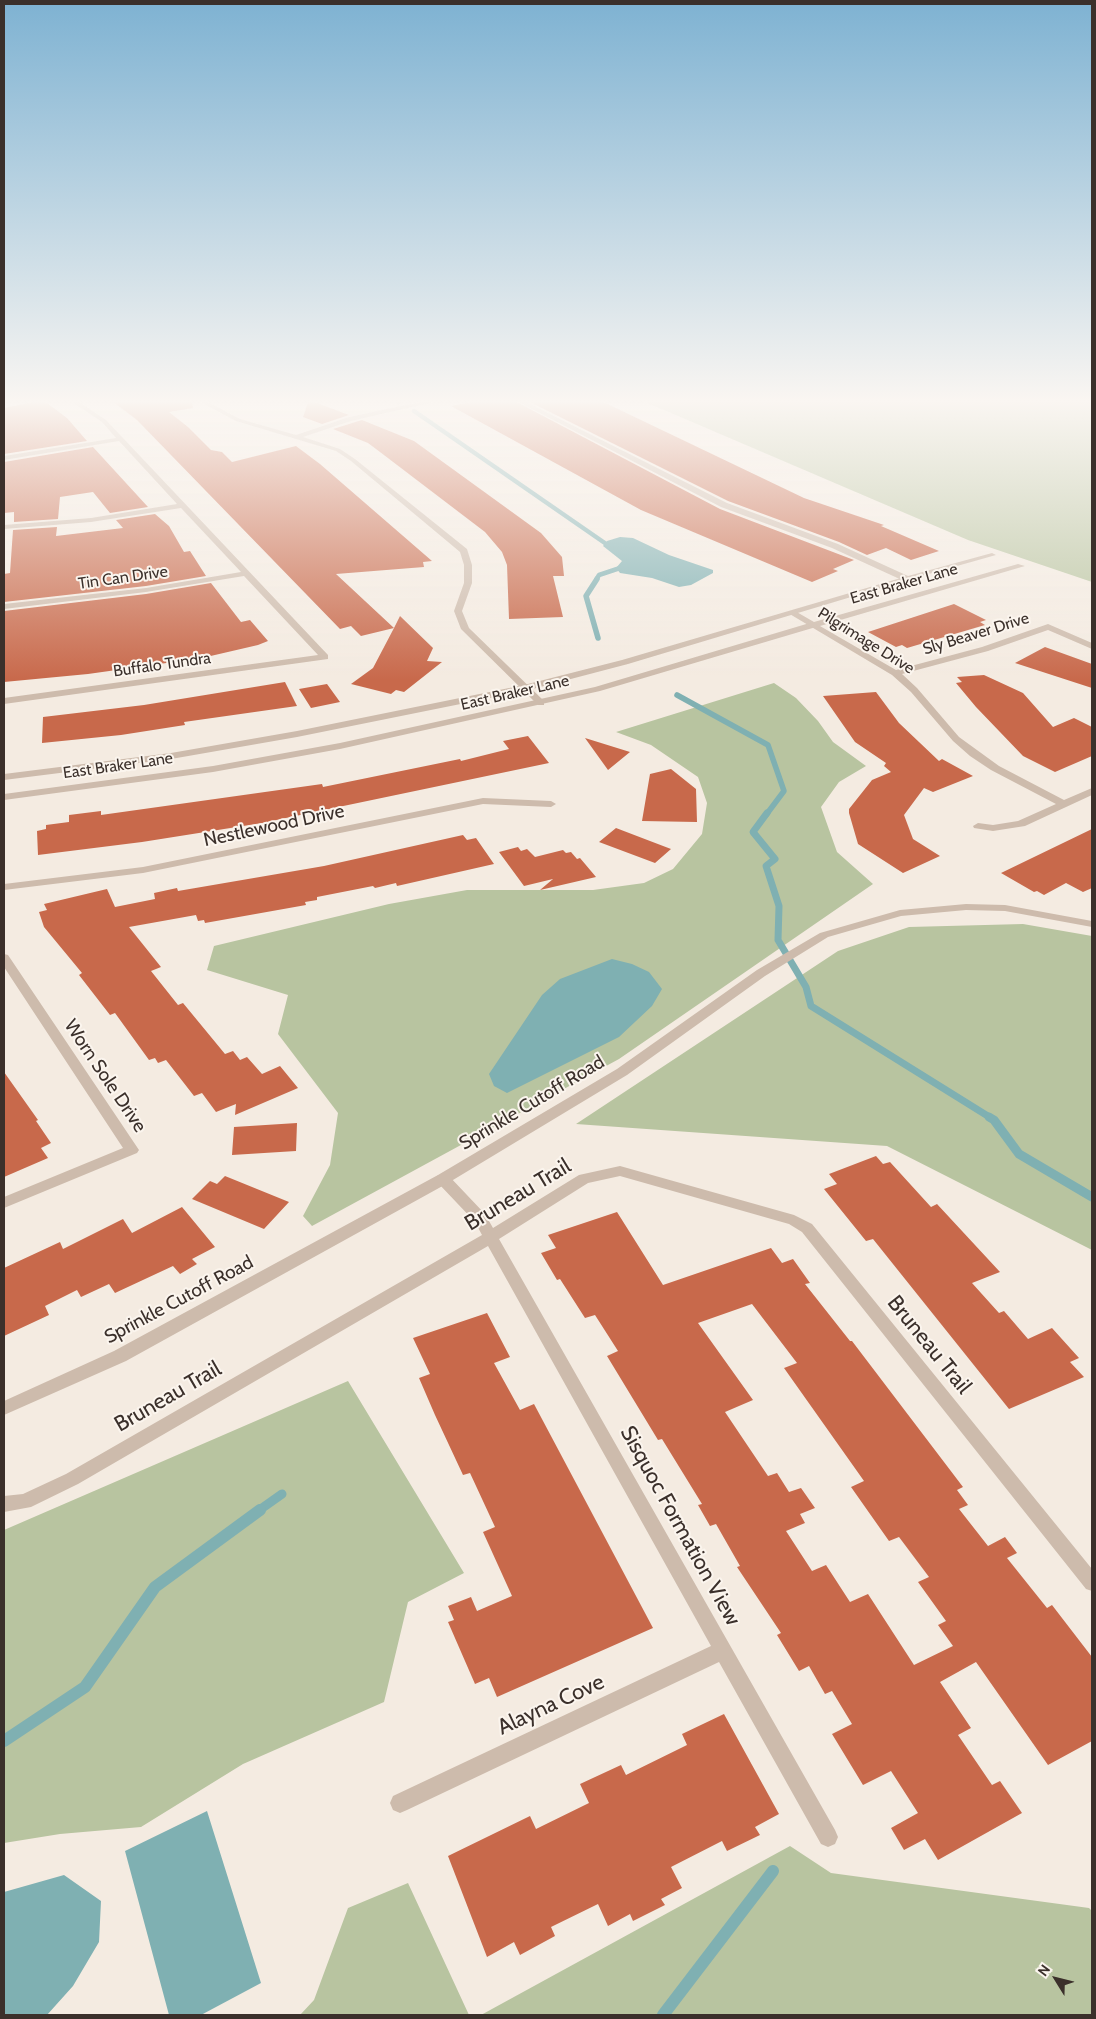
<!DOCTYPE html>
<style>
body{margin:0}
#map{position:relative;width:1096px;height:2019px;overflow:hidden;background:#f4ebe1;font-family:Cabin,sans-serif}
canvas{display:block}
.frame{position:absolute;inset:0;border:5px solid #3b302b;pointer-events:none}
.north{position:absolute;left:1031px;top:1954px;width:50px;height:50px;-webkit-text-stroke:4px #fbf5ee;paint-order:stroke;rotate:306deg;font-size:14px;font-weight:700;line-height:20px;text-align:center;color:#3b302b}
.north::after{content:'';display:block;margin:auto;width:18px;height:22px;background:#3b302b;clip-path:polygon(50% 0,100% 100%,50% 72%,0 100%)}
</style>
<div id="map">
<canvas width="1096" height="2019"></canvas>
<div class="frame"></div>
<div class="north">N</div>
</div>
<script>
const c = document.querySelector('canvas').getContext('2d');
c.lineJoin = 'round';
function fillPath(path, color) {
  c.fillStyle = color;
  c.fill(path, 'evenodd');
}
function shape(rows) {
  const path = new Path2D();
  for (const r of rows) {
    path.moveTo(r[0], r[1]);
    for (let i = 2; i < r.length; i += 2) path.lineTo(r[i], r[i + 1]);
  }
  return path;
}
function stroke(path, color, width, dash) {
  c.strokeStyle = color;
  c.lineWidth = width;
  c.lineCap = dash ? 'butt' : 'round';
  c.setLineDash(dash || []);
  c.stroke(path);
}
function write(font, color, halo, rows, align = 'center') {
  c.font = font + ' Cabin,sans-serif';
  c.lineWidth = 4;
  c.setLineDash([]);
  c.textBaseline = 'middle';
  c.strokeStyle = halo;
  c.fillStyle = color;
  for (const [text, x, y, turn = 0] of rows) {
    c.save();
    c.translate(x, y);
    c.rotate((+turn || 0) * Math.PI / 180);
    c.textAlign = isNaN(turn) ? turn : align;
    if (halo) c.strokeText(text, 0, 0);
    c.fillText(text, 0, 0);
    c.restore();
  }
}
const green = shape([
 [636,398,1092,398,1092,582,968,540],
 [774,683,796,698,818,721,833,742,866,766,839,782,821,807,837,852,873,884,619,1059,312,1226,303,1216,330,1165,338,1113,278,1034,288,995,207,970,214,946,389,904,467,890,593,890,644,883,673,869,702,834,707,803,698,777,651,745,616,732],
 [1023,924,1092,936,1092,1250,887,1146,576,1124,838,951,909,927],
 [348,1381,464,1573,408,1602,384,1702,243,1764,141,1827,60,1834,4,1843,4,1530],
 [790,1846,831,1873,1089,1908,1092,1911,1092,2015,481,2015],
 [408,1883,469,2015,300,2015,314,2000,348,1908]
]);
const water = shape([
 [620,537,633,538,669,555,713,570,713,573,691,585,679,587,652,578,620,573,616,568,622,561,603,546,607,541],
 [612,959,632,964,649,972,662,989,652,1006,619,1037,507,1093,494,1086,489,1074,542,995,560,979],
 [207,1811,261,1983,201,2015,169,2015,125,1851],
 [64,1875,101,1901,99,1942,73,1986,47,2015,4,2015,4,1892]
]);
const streamFar4 = shape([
 [392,398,399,402],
 [414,411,612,548],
 [596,580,599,575,626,566]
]);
const streamFar3 = shape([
 [597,579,586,596,598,638],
 [677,695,768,745,784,791,766,815]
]);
const streamFar2 = shape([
 [767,813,753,832,775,859,766,866,779,906,778,940,806,987,811,1006,991,1118]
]);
const streamFar1 = shape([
 [989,1117,994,1120,1019,1154,1092,1197],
 [258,1511,282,1494]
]);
const stream = shape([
 [4,1741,85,1687,155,1587,260,1510],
 [663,2015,773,1871]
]);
const building = shape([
 [108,398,191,398,193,408,169,412,188,427,211,450,222,452,232,462,296,446,320,464,432,561,423,562,424,567,336,574,394,628,400,616,433,648,427,661,442,662,404,692,396,690,391,694,351,684,373,668,394,628,361,636,351,626,340,629,137,420],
 [492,398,509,398,720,509,854,560,833,569,838,571,812,582,641,510,451,406],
 [522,398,595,398,804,498,884,525,881,526,939,551,911,560,886,548,867,555,839,542,728,501],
 [43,400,67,418,87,441,4,454,4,408],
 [309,400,349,415,322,424,303,417],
 [362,420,414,441,541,533,562,557,564,576,553,576,563,617,509,619,507,565,502,552,485,532,380,452,368,443,333,429],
 [93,447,148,507,110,513,93,492,60,497,58,519,14,522,14,512,4,513,4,462],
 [155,514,169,526,184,552,190,551,206,576,146,586,4,602,4,574,10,573,13,530,57,527,56,536,123,528,116,520],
 [211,583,241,622,250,620,268,641,258,645,202,658,88,674,4,682,4,611,146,594],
 [954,604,986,620,980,622,985,625,907,648,902,645,896,647,868,632],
 [1045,647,1092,664,1092,688,1015,663],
 [984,675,1023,693,1053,727,1074,718,1092,727,1092,756,1055,772,1023,756,976,707,956,683,962,682,957,677],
 [285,682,297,706,184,722,185,725,121,735,42,743,43,717,144,705],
 [327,684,340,702,311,708,299,689],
 [876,692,899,723,939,761,942,759,973,776,933,792,924,788,904,815,913,839,940,856,903,873,858,844,849,813,849,809,872,780,891,772,884,766,886,763,855,742,823,696],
 [528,736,549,763,262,823,142,842,38,855,37,831,46,829,46,825,69,822,69,815,101,811,101,815,322,784,323,787,460,759,461,761,509,749,503,741],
 [585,738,630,752,608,770],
 [671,769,696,789,697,822,642,821,650,774],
 [616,828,650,841,671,849,655,863,599,842],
 [1092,829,1092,888,1083,892,1066,883,1044,895,1037,891,1034,892,1001,873],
 [463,835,467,840,476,838,494,864,397,886,396,883,375,888,373,886,317,897,317,900,305,902,306,905,205,923,204,920,198,921,196,915,129,927,161,967,151,971,178,1005,183,1003,225,1054,233,1051,240,1060,247,1057,262,1074,280,1066,298,1088,235,1115,236,1104,216,1112,202,1093,194,1096,166,1060,158,1063,155,1058,149,1060,115,1013,110,1015,79,975,82,973,44,927,39,912,47,910,44,904,107,889,115,907,155,899,154,893,177,888,178,891,324,866],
 [518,847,521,851,527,849,535,857,563,850,566,853,571,852,577,859,580,858,596,877,540,890,553,879,524,886,499,852],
 [4,1072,38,1120,36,1121,51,1143,41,1148,48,1158,4,1177],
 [297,1123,296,1151,232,1155,234,1127],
 [876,1156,883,1164,890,1162,931,1207,937,1204,1000,1272,972,1283,999,1313,1004,1311,1028,1339,1052,1328,1079,1358,1070,1362,1084,1377,1009,1409,873,1239,866,1241,824,1189,837,1184,829,1174],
 [225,1176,289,1202,264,1229,192,1199,210,1181,217,1184],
 [182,1207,215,1247,192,1259,197,1264,180,1274,173,1266,115,1293,109,1284,81,1297,77,1290,45,1306,49,1315,4,1336,4,1268,60,1242,63,1249,123,1219,132,1233],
 [617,1212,663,1285,771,1248,782,1263,793,1259,810,1283,805,1284,850,1341,852,1341,963,1487,957,1490,968,1505,959,1509,988,1546,1005,1537,1017,1553,1007,1558,1047,1608,1052,1605,1092,1657,1092,1741,1048,1765,976,1662,940,1682,971,1728,958,1735,992,1785,1000,1781,1022,1813,938,1860,925,1839,904,1850,891,1828,918,1813,891,1771,863,1785,832,1734,852,1724,832,1691,825,1694,809,1666,799,1671,777,1635,781,1633,737,1567,740,1566,716,1524,710,1526,698,1505,702,1504,662,1439,658,1440,607,1356,618,1351,595,1315,585,1318,560,1279,557,1280,541,1253,556,1248,548,1235],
 [752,1304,797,1363,784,1368,864,1481,851,1487,889,1541,899,1537,929,1577,918,1582,946,1621,938,1625,953,1646,914,1665,868,1594,850,1602,826,1565,812,1571,786,1531,805,1523,800,1514,815,1508,801,1488,789,1492,777,1473,768,1476,725,1412,753,1400,698,1323],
 [487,1313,510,1357,494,1363,520,1410,534,1404,653,1628,497,1697,489,1678,475,1684,448,1622,454,1620,448,1606,471,1597,477,1611,512,1596,483,1532,495,1527,470,1473,463,1475,435,1415,419,1378,430,1374,413,1338],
 [724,1714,779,1814,755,1827,760,1835,727,1851,722,1841,671,1867,682,1888,661,1899,665,1905,633,1921,630,1914,608,1926,598,1904,551,1927,555,1936,520,1955,514,1942,487,1957,448,1856,530,1816,536,1829,589,1803,580,1784,621,1765,626,1775,687,1745,682,1734]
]);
const minor = shape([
 [4,398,15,398,4,401,4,398],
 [66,398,73,398,106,420,328,655,328,659,4,704,4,698,318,655,244,576,146,592,4,609,4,604,146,588,241,572,181,508,91,522,4,529,4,525,91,518,177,504,119,441,4,460,4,456,116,438,102,422,66,398],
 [193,398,200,398,240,419,296,435,349,417,440,398,451,398,351,421,303,437,340,449,355,459,467,549,472,565,472,583,462,611,469,628,544,701,544,705,538,705,461,629,454,611,464,583,464,565,460,552,351,461,336,451,236,421,193,398],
 [511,398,518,398,727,503,838,544,908,576,992,553,996,555,904,581,832,548,721,507,511,398],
 [1018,564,1025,566,820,626,896,670,982,647,1048,624,1092,643,1092,649,1048,630,988,651,902,674,917,688,959,737,999,766,1064,800,1092,788,1092,795,1025,826,993,831,974,828,973,826,978,823,993,825,1018,821,1056,804,991,770,970,756,953,741,911,692,892,675,788,613,795,611,814,622,1018,564],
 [483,798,551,801,556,804,551,807,483,804,143,873,4,890,4,884,143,867,483,798],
 [4,954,8,955,139,1150,137,1153,4,1208,4,1197,123,1148,4,967,4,954],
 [620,1166,794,1215,812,1224,1092,1569,1092,1591,1086,1589,802,1232,789,1224,620,1176,588,1183,499,1239,835,1830,838,1837,835,1844,828,1847,821,1844,719,1662,407,1810,400,1813,393,1810,390,1803,393,1796,711,1646,488,1246,78,1484,31,1507,4,1512,4,1496,23,1494,66,1474,482,1235,475,1222,438,1183,436,1179,438,1175,448,1175,485,1214,493,1228,579,1175,620,1166]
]);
const tertiary = shape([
 [904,577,911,579,628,664,525,691,297,737,171,759,4,780,4,774,171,753,297,731,524,685,622,660,904,577],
 [813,622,817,625,816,627,600,691,340,749,213,772,4,800,4,794,213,766,340,743,595,687,813,622],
 [966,904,1005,905,1092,921,1092,927,1005,911,966,910,901,916,828,937,765,976,627,1075,448,1183,126,1361,4,1415,4,1401,114,1351,438,1175,617,1069,757,970,820,933,900,910,966,904]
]);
const farStreetnames = [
 ["Tin Can Drive",123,578,-8],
 ["East Braker Lane",904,584,-16],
 ["Sly Beaver Drive",976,634,-17],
 ["Pilgrimage Drive",866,641,32],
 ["Buffalo Tundra",162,665,-8],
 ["East Braker Lane",515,693,-13],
 ["East Braker Lane",118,766,-8]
];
const streetNames = [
 ["Nestlewood Drive",274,826,-12],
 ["Worn Sole Drive",105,1076,56],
 ["Sprinkle Cutoff Road",532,1103,-31],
 ["Sprinkle Cutoff Road",179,1300,-28]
];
const nearStreetnames = [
 ["Bruneau Trail",518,1195,-31],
 ["Bruneau Trail",929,1345,51],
 ["Bruneau Trail",168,1397,-30],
 ["Sisquoc Formation View",680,1526,61],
 ["Alayna Cove",551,1705,-25]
];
fillPath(green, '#b8c4a0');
fillPath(water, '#7fb0b2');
stroke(streamFar4, '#7fb0b2', 4.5);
stroke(streamFar3, '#7fb0b2', 5.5);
stroke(streamFar2, '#7fb0b2', 7);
stroke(streamFar1, '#7fb0b2', 9);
stroke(stream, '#7fb0b2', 12);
fillPath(building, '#c8694b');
fillPath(minor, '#cdbbac');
fillPath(tertiary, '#cdbbac');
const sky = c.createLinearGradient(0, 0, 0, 680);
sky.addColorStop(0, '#7eb2d2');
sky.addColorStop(0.59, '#faf6f2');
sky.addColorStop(1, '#faf6f200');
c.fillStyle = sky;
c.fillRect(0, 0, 1096, 680);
write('16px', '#3b302b', '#fbf5ee', farStreetnames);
write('19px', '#3b302b', '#fbf5ee', streetNames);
write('22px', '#3b302b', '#fbf5ee', nearStreetnames);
</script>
